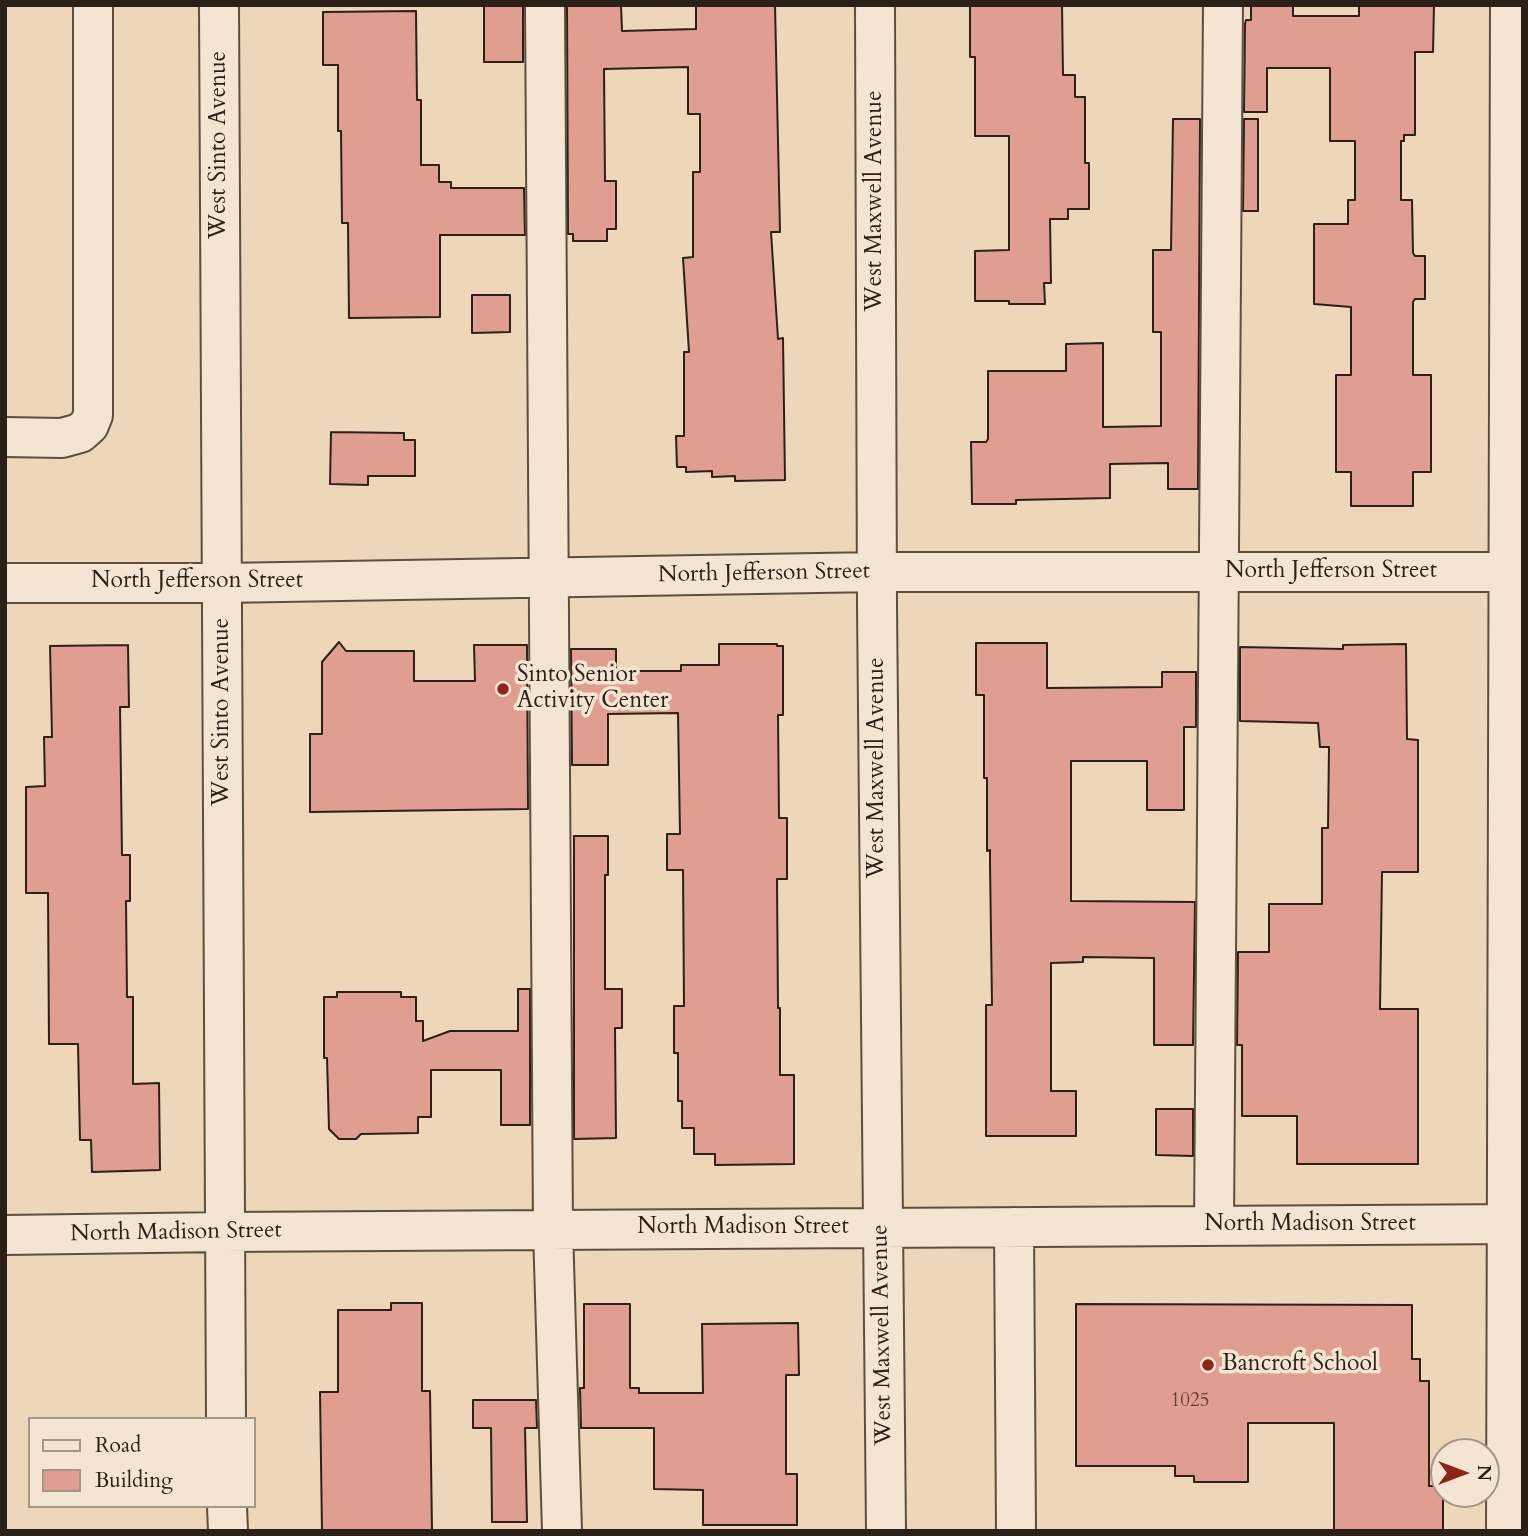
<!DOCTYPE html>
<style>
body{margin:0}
#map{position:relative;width:1528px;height:1536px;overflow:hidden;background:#edd7b8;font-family:Cardo,serif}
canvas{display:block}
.frame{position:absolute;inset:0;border:7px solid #2b2118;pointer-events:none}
.legend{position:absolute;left:28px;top:1417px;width:228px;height:91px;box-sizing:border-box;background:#f3e5d1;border:2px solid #a39787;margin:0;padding:9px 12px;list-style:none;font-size:21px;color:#2b2118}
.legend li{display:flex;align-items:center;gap:14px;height:35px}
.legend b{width:35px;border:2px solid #a39787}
.north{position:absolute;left:1430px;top:1438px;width:70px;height:70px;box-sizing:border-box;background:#f3e5d1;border:2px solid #a39787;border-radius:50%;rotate:90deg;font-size:19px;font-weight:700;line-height:28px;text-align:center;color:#2b2118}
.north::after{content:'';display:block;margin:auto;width:24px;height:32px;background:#8f2418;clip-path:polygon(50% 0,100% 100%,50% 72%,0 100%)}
</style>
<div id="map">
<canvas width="1528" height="1536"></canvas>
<div class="frame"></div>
<ul class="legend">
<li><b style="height:9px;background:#f3e5d1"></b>Road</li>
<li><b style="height:19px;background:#e09e90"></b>Building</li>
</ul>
<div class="north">N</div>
</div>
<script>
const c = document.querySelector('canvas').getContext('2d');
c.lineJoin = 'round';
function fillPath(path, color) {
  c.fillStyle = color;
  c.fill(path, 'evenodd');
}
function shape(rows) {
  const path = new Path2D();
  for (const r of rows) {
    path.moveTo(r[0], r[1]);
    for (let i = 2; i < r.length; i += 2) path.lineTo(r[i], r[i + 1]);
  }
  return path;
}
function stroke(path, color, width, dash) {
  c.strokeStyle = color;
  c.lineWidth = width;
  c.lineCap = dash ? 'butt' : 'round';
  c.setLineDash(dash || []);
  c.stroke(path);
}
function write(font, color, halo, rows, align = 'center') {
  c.font = font + ' Cardo,serif';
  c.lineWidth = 7;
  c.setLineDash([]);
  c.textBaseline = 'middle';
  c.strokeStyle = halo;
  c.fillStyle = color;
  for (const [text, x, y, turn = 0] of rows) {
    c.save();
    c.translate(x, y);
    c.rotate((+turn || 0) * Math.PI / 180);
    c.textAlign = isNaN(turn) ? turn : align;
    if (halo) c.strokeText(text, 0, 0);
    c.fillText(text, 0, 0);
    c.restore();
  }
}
const building = shape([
 [484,5,523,5,523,62,484,62,484,5],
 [567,5,621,5,622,31,696,29,696,5,775,5,780,232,771,232,778,339,783,338,785,480,735,481,735,476,712,477,712,471,686,472,686,467,677,467,676,436,684,436,684,352,689,352,683,258,693,257,693,172,700,172,700,114,688,114,688,67,604,69,605,181,616,181,616,229,607,229,607,241,573,241,573,234,568,234,567,5],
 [970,5,1062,5,1063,75,1075,75,1075,97,1085,97,1085,163,1089,163,1089,209,1068,209,1068,219,1050,219,1051,283,1044,283,1045,304,1009,304,1009,301,975,301,975,251,1009,250,1009,136,975,136,975,57,970,57,970,5],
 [1251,5,1293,5,1293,16,1359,16,1359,5,1434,5,1433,52,1415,52,1415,135,1404,135,1404,141,1401,141,1401,200,1412,200,1413,253,1415,256,1425,256,1425,299,1415,299,1413,302,1413,375,1431,375,1431,472,1413,472,1413,506,1351,506,1351,472,1336,472,1336,375,1351,375,1351,307,1314,304,1314,224,1348,224,1348,200,1355,200,1355,141,1330,141,1330,68,1267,68,1267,112,1244,112,1245,24,1246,20,1251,20,1251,5],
 [416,11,417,100,421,100,421,165,439,165,439,182,451,182,451,188,524,188,525,235,440,235,440,317,349,318,348,223,342,223,341,131,338,131,338,65,323,65,323,12,416,11],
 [1173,119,1200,119,1198,489,1168,489,1168,463,1110,464,1110,498,1016,500,1016,504,972,504,971,442,986,442,988,439,988,371,1066,371,1066,344,1103,343,1103,427,1161,426,1161,332,1153,332,1153,250,1171,250,1173,119],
 [1244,119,1258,119,1258,211,1243,211,1244,119],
 [472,295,510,295,510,332,472,333,472,295],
 [331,432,404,433,404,440,415,440,415,476,368,476,368,485,330,484,331,432],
 [339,642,346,651,414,651,414,681,475,681,474,645,527,645,528,809,310,812,310,734,322,734,322,662,339,642],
 [976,643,1047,643,1047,688,1162,687,1162,672,1196,672,1196,727,1184,727,1184,810,1147,810,1147,761,1071,761,1071,901,1195,902,1193,1045,1154,1045,1154,958,1083,957,1083,962,1051,963,1051,1091,1076,1091,1076,1136,986,1136,986,1005,992,1005,990,864,990,850,987,851,987,778,984,778,984,695,976,695,976,643],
 [719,644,777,644,777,646,783,646,783,715,778,715,779,818,787,818,787,879,777,879,778,1008,780,1008,780,1075,794,1075,794,1164,715,1165,715,1154,694,1154,694,1128,682,1128,682,1101,678,1101,678,1053,674,1053,674,1006,684,1006,683,870,667,870,667,834,680,834,678,713,608,714,608,765,572,765,571,649,616,649,616,671,681,671,681,665,719,665,719,644],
 [1406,644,1407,739,1418,740,1418,872,1382,872,1380,1009,1418,1009,1418,1164,1297,1164,1297,1116,1242,1116,1242,1045,1237,1045,1238,952,1269,952,1269,904,1322,904,1322,828,1328,828,1329,747,1320,747,1318,723,1240,721,1240,647,1343,649,1343,645,1406,644],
 [128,645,129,707,120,707,122,855,130,855,130,901,126,901,127,997,133,997,133,1084,159,1083,160,1170,92,1172,91,1140,80,1140,78,1044,49,1044,48,893,26,893,26,787,45,786,44,737,52,737,50,646,128,645],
 [574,836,608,836,608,875,605,875,605,989,622,989,622,1028,615,1028,616,1138,574,1139,574,836],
 [518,989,530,989,530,1125,501,1125,501,1070,431,1070,431,1117,418,1117,418,1133,361,1134,356,1139,339,1139,329,1129,327,1058,324,1058,324,997,337,997,337,992,401,992,401,997,416,997,416,1021,423,1021,423,1041,450,1031,518,1031,518,989],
 [1156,1109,1193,1109,1193,1156,1156,1155,1156,1109],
 [391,1303,422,1303,422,1391,430,1391,432,1531,322,1531,320,1392,338,1392,338,1310,391,1310,391,1303],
 [584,1304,630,1304,630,1388,639,1388,639,1393,703,1393,702,1324,798,1323,799,1375,786,1375,786,1474,797,1474,797,1525,703,1525,703,1490,654,1489,654,1428,581,1428,580,1388,584,1388,584,1304],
 [1076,1304,1412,1305,1412,1359,1420,1359,1420,1381,1429,1381,1429,1486,1443,1486,1443,1531,1334,1531,1334,1423,1248,1423,1248,1482,1194,1482,1194,1476,1175,1476,1175,1466,1076,1466,1076,1304],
 [473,1400,536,1400,537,1428,525,1428,527,1522,492,1522,491,1428,473,1428,473,1400]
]);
const minor = shape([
 [219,5,226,1419],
 [545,5,553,1229,562,1531],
 [875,5,877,606,886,1531],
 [5,437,62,438,80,433,89,425,93,415,93,5],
 [5,583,223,583,877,572,1523,572],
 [1214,1225,1223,5],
 [1014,1227,1016,1531],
 [5,1235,224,1232,1523,1224],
 [227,1506,228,1531],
 [1506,1531,1510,5]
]);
const markers = [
 [503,689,7,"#8f2418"],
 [1208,1365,7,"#8f2418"]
];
const numberNames = [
 ["1025",1190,1402]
];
const streetNames = [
 ["West Sinto Avenue",220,145,-90],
 ["West Maxwell Avenue",876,201,-90],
 ["North Jefferson Street",1331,572],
 ["North Jefferson Street",764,574,-1],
 ["North Jefferson Street",197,582],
 ["West Sinto Avenue",223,712,-90],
 ["West Maxwell Avenue",878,768,-90],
 ["North Madison Street",1310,1225],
 ["North Madison Street",743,1228],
 ["North Madison Street",176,1233,-1],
 ["West Maxwell Avenue",883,1335,-91]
];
const poiNames = [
 ["Sinto Senior",517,676],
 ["Activity Center",517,702],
 ["Bancroft School",1222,1365]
];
fillPath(building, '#e09e90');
stroke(building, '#2b2118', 2);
stroke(minor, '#5c4e40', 42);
stroke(minor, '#f3e5d1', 38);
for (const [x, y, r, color] of markers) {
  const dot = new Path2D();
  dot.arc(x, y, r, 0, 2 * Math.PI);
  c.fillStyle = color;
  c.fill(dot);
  stroke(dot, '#f3e5d1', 2.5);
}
write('19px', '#584036', null, numberNames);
write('23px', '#2b2118', '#f3e5d1', streetNames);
write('23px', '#2b2118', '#f3e5d1', poiNames, 'left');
</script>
